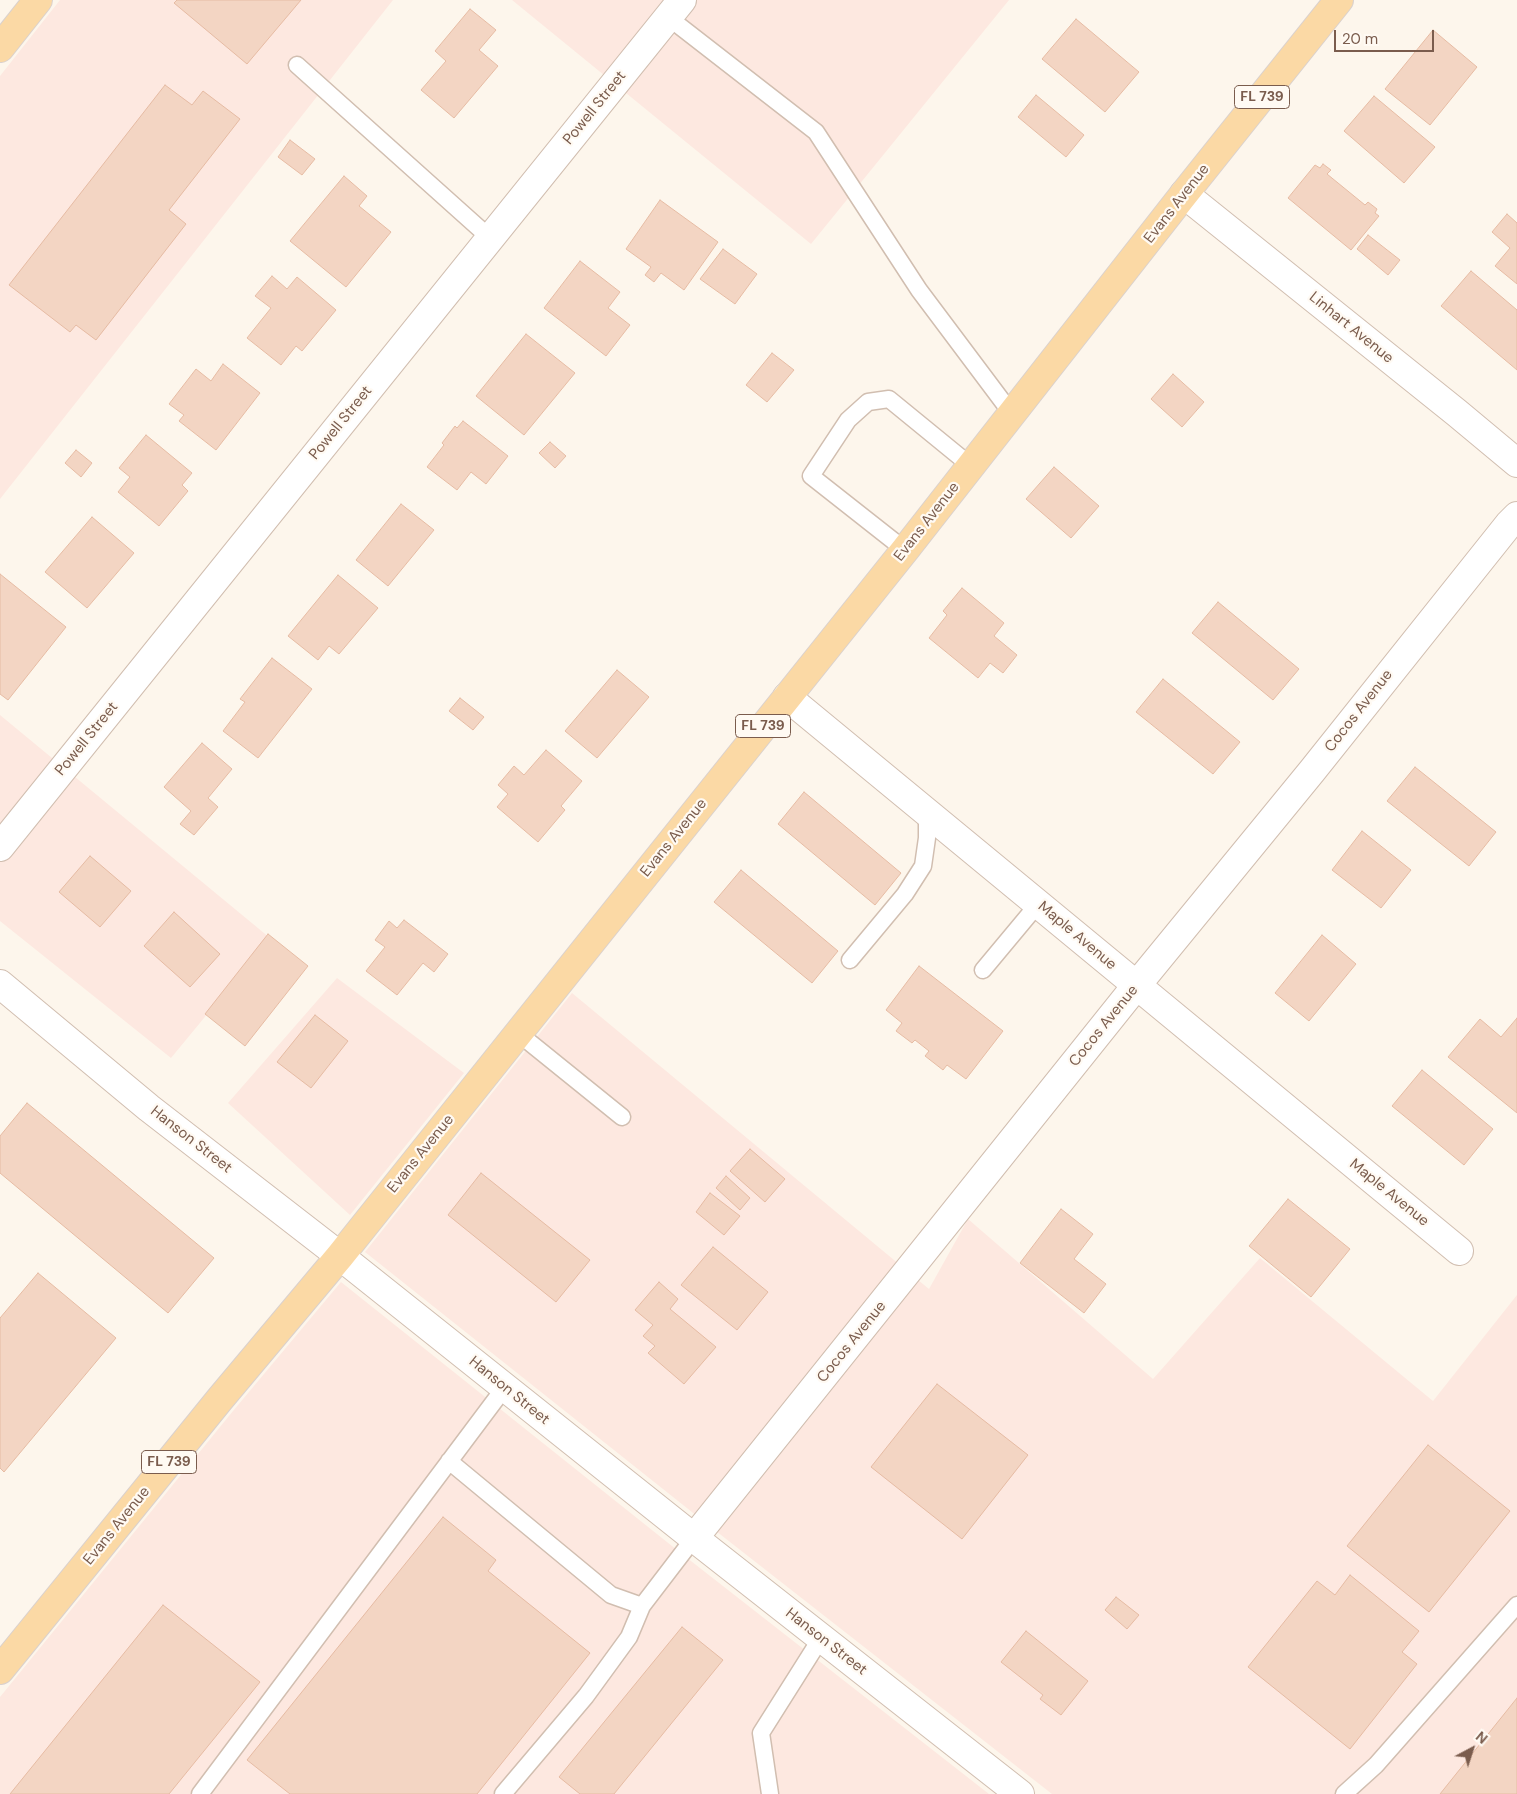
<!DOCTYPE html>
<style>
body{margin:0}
#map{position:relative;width:1517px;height:1794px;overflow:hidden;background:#fdf6ec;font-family:"DM Sans",sans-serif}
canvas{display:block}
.north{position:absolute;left:1447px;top:1724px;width:50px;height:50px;-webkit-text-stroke:4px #fffaf3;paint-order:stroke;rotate:40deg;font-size:14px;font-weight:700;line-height:20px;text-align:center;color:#7a5c4d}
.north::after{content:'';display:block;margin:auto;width:18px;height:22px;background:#7a5c4d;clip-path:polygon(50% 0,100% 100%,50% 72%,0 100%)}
.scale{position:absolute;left:1334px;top:30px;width:100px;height:22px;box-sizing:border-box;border:2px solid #7a5c4d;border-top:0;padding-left:6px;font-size:15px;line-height:18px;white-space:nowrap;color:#7a5c4d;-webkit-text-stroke:4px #fffaf3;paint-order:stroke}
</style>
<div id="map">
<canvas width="1517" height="1794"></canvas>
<div class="north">N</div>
<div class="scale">20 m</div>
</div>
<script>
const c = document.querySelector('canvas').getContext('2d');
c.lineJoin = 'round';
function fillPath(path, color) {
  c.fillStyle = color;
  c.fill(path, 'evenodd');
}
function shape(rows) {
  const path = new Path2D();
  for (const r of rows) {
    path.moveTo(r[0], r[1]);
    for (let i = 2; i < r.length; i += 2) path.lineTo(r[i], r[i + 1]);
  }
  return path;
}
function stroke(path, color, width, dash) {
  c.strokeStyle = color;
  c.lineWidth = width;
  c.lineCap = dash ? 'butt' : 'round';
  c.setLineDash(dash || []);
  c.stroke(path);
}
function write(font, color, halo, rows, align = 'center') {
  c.font = font + ' "DM Sans",sans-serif';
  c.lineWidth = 4.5;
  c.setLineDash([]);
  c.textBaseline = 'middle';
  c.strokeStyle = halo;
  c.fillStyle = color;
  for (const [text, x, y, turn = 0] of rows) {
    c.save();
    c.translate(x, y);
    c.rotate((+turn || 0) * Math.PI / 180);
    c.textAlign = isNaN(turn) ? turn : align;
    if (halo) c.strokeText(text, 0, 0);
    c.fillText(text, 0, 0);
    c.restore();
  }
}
const commercial = shape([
 [60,0,393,0,0,499,0,76],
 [512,0,1009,0,811,244],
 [0,715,270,938,171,1058,0,921],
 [337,978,464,1073,350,1215,228,1103],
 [572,993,929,1289,968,1219,1153,1379,1260,1258,1433,1401,1517,1295,1517,1794,1052,1794,707,1524,365,1252],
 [341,1282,682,1554,989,1794,0,1794,0,1697,233,1411]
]);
const building = shape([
 [177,0,301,0,247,64,174,3,177,0],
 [470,9,496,30,479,50,498,66,454,118,421,90,446,61,435,51,470,9],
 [1076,19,1139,72,1105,112,1042,59,1076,19],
 [1433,30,1477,67,1430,125,1385,89,1433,30],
 [165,85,192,105,203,91,240,119,169,210,186,224,96,340,76,325,70,332,9,285,165,85],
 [1036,95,1084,135,1066,157,1018,117,1036,95],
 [1374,96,1435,147,1404,183,1344,131,1374,96],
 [290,140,315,159,302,175,278,157,290,140],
 [1323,164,1331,170,1327,174,1365,205,1368,202,1377,209,1375,213,1379,216,1351,250,1288,198,1315,165,1320,168,1323,164],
 [344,176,367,196,359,206,391,232,346,287,290,241,344,176],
 [660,200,718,242,684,290,661,273,654,282,645,275,651,267,626,249,660,200],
 [1507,214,1517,223,1517,284,1495,266,1510,248,1492,232,1507,214],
 [1368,235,1400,260,1388,275,1357,249,1368,235],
 [723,249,757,274,735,304,700,279,723,249],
 [580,261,620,292,608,308,630,325,606,356,544,308,580,261],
 [1471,271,1517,310,1517,370,1441,306,1471,271],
 [272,276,287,289,297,277,336,310,302,351,296,346,281,365,247,338,271,308,255,296,272,276],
 [526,334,575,373,524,435,476,396,526,334],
 [772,353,794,370,767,402,746,385,772,353],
 [223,364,260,393,216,450,179,421,184,415,169,404,196,369,211,381,223,364],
 [1173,374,1204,402,1182,427,1151,399,1173,374],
 [463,421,508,456,486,484,471,472,457,490,427,467,444,445,442,443,455,426,457,428,463,421],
 [146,435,192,473,182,485,188,491,159,526,118,492,130,477,119,468,146,435],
 [550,442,566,456,555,468,539,453,550,442],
 [76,450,92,463,81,477,65,463,76,450],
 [1054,467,1099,506,1071,538,1026,499,1054,467],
 [401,504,434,530,388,586,356,560,401,504],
 [92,517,134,553,87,608,45,572,92,517],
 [0,574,66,627,8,700,0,694,0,574],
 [338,575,378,608,339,654,329,646,318,660,288,636,338,575],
 [962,588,1004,623,994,636,1017,655,1003,673,990,663,978,678,929,638,947,615,943,611,962,588],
 [1218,602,1299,669,1273,700,1192,633,1218,602],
 [272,658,312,689,258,758,223,731,245,702,240,699,272,658],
 [617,670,649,697,597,758,565,731,617,670],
 [1163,679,1240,742,1213,774,1136,712,1163,679],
 [460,698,484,717,473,730,449,711,460,698],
 [202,743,232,769,208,798,218,807,194,835,180,824,191,811,164,787,202,743],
 [546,750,582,781,561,806,565,810,538,842,497,807,508,794,498,785,514,766,524,775,546,750],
 [1415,767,1496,832,1469,866,1387,801,1415,767],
 [804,792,901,873,875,905,778,824,804,792],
 [1362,831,1411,870,1381,908,1332,870,1362,831],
 [90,856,131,891,100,927,59,892,90,856],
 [741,870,838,951,812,983,714,902,741,870],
 [174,912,220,954,190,987,144,946,174,912],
 [404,920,448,954,434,972,423,963,397,995,366,971,385,947,375,940,389,921,397,928,404,920],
 [268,934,308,966,245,1046,205,1014,268,934],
 [1322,935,1356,964,1309,1021,1275,993,1322,935],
 [919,966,1003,1031,966,1079,947,1065,943,1070,925,1056,929,1051,915,1040,912,1043,896,1031,902,1023,886,1010,919,966],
 [315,1015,348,1041,311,1088,277,1062,315,1015],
 [1517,1018,1517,1113,1448,1057,1480,1019,1501,1037,1517,1018],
 [1422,1070,1493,1129,1464,1165,1392,1106,1422,1070],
 [27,1103,214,1258,168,1313,0,1173,0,1136,27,1103],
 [750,1149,785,1179,765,1202,730,1171,750,1149],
 [481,1173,590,1260,556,1302,448,1215,481,1173],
 [726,1176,750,1198,740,1210,716,1188,726,1176],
 [710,1193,740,1216,724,1235,696,1212,710,1193],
 [1288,1199,1350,1249,1311,1297,1249,1246,1288,1199],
 [1061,1209,1093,1234,1074,1259,1106,1284,1084,1313,1020,1263,1061,1209],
 [713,1247,768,1292,737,1330,681,1285,713,1247],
 [38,1273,116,1338,4,1472,0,1468,0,1318,38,1273],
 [659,1282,678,1299,670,1309,716,1347,684,1384,648,1353,655,1346,643,1336,653,1325,635,1310,659,1282],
 [937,1384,1028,1455,962,1539,871,1467,937,1384],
 [1428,1445,1510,1511,1429,1612,1347,1546,1428,1445],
 [443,1517,496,1560,488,1571,590,1653,477,1794,290,1794,247,1760,443,1517],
 [1350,1575,1419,1631,1402,1652,1417,1664,1350,1749,1248,1667,1317,1581,1335,1595,1350,1575],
 [1116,1597,1139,1615,1127,1629,1105,1610,1116,1597],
 [163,1605,260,1682,169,1794,10,1794,163,1605],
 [682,1627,723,1660,614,1794,580,1794,559,1777,682,1627],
 [1026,1631,1088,1681,1061,1715,1040,1699,1043,1695,1001,1662,1026,1631],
 [1517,1698,1517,1794,1440,1794,1517,1698]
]);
const service = shape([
 [668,17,816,132,919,290,1012,414],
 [297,65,490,238],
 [905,550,811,476,848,420,868,402,889,399,971,466],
 [850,960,905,894,923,866,927,838,927,812],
 [983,970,1038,904],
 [518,1033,622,1117],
 [449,1461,611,1595,642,1606,694,1538],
 [200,1794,505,1387],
 [503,1794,586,1696,629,1637,642,1606],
 [770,1794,761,1733,821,1638],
 [1344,1794,1376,1765,1517,1605]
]);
const minor = shape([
 [1184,194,1457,413,1517,463],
 [787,697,1459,1251],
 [0,847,682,0],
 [694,1538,1136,986,1312,771,1509,524,1517,516]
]);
const tertiary = shape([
 [0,984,149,1108,340,1256,694,1538,1020,1794]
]);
const primary = shape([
 [0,48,38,0],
 [0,1670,220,1399,340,1256,905,550,1184,194,1339,0]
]);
const shields = [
 [1262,97,55],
 [763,726,55],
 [169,1462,55]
];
const shieldNames = [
 ["FL 739",1262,97],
 ["FL 739",763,726],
 ["FL 739",169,1462]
];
const streetNames = [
 ["Powell Street",595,108,-51],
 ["Evans Avenue",1177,204,-52],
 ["Linhart Avenue",1351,328,39],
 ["Powell Street",341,423,-51],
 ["Evans Avenue",927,522,-52],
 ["Cocos Avenue",1359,711,-52],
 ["Powell Street",87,739,-51],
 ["Evans Avenue",674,838,-51],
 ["Maple Avenue",1077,936,40],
 ["Cocos Avenue",1104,1026,-51],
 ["Hanson Street",191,1140,38],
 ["Evans Avenue",421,1154,-51],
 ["Maple Avenue",1389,1193,39],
 ["Cocos Avenue",852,1342,-51],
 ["Hanson Street",509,1391,39],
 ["Evans Avenue",117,1526,-51],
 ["Hanson Street",826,1642,38]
];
fillPath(commercial, '#fde8e0');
fillPath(building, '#f3d5c3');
stroke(building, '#e6bba3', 1);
stroke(service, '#d1beb0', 19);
stroke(minor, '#d1beb0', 30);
stroke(tertiary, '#d1beb0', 30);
stroke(primary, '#dad1cd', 30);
stroke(service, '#fff', 16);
stroke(minor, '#fff', 28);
stroke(tertiary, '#fff', 28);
stroke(primary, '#fbd9a5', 28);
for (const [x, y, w] of shields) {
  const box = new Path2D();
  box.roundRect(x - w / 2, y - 11.5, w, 23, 4);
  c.fillStyle = '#fffaf3';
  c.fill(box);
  stroke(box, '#7a5c4d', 1);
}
write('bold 14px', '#7a5c4d', null, shieldNames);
write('15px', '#7a5c4d', '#fffaf3', streetNames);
</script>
